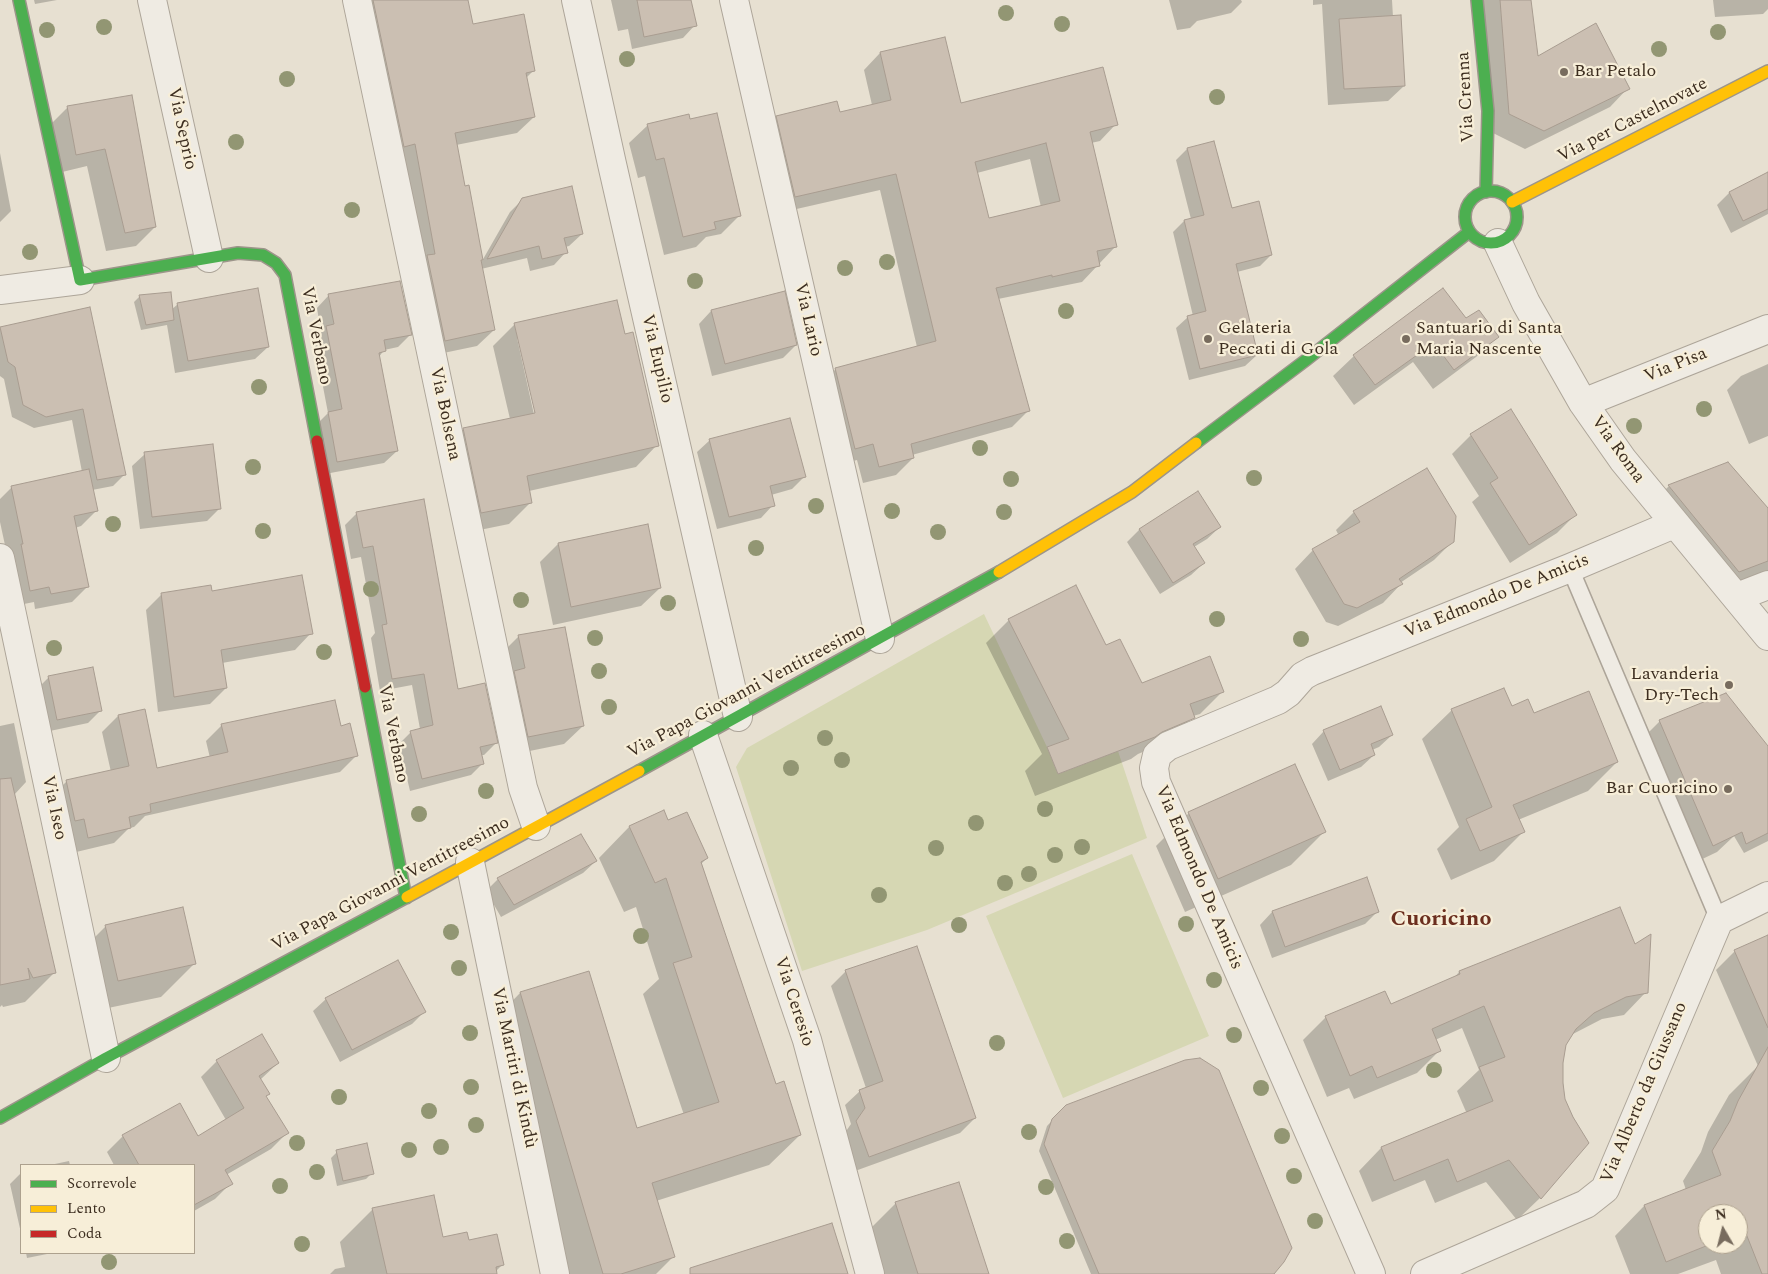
<!DOCTYPE html>
<meta charset="utf-8">
<style>
body{margin:0}
#map{position:relative;width:1768px;height:1274px;overflow:hidden;background:#e7e0d1;font-family:Spectral,serif}
canvas{display:block}
.legend{position:absolute;left:20px;top:1164px;width:175px;height:90px;box-sizing:border-box;background:#f7eed8;border:1px solid #ada18e;margin:0;padding:6px 9px;list-style:none;font-size:15px;color:#3d2e20}
.legend li{display:flex;align-items:center;gap:10px;height:25px}
.legend b{width:25px;border:1px solid #ada18e}
.north{position:absolute;left:1698px;top:1204px;width:50px;height:50px;box-sizing:border-box;background:#f7eed8;border:1px solid #ada18e;border-radius:50%;rotate:352deg;font-size:14px;font-weight:700;line-height:20px;text-align:center;color:#3d2e20}
.north::after{content:'';display:block;margin:auto;width:18px;height:22px;background:#786c5e;clip-path:polygon(50% 0,100% 100%,50% 72%,0 100%)}
</style>
<div id="map">
<canvas width="1768" height="1274"></canvas>
<ul class="legend">
<li><b style="height:6px;background:#4caf50"></b>Scorrevole</li>
<li><b style="height:6px;background:#ffc107"></b>Lento</li>
<li><b style="height:6px;background:#c62828"></b>Coda</li>
</ul>
<div class="north">N</div>
</div>
<script>
const c = document.querySelector('canvas').getContext('2d');
c.lineJoin = 'round';
function fillPath(path, color) {
  c.fillStyle = color;
  c.fill(path, 'evenodd');
}
function shape(rows) {
  const path = new Path2D();
  for (const r of rows) {
    if (r.length === 3) {
      path.moveTo(r[0] + r[2], r[1]);
      path.arc(r[0], r[1], r[2], 0, 2 * Math.PI);
      continue;
    }
    path.moveTo(r[0], r[1]);
    for (let i = 2; i < r.length; i += 2) path.lineTo(r[i], r[i + 1]);
  }
  return path;
}
function stroke(path, color, width, dash) {
  c.strokeStyle = color;
  c.lineWidth = width;
  c.lineCap = dash ? 'butt' : 'round';
  c.setLineDash(dash || []);
  c.stroke(path);
}
function write(font, color, halo, rows, align = 'center') {
  c.font = font + ' Spectral,serif';
  c.lineWidth = 4.5;
  c.setLineDash([]);
  c.textBaseline = 'middle';
  c.strokeStyle = halo;
  c.fillStyle = color;
  for (const [text, x, y, turn = 0] of rows) {
    c.save();
    c.translate(x, y);
    c.rotate((+turn || 0) * Math.PI / 180);
    c.textAlign = isNaN(turn) ? turn : align;
    if (halo) c.strokeText(text, 0, 0);
    c.fillText(text, 0, 0);
    c.restore();
  }
}
const green = shape([
 [984,614,1047,747,1058,774,1118,751,1147,838,927,930,802,971,736,767,747,748],
 [1132,854,1209,1036,1063,1098,986,916]
]);
const shadow = shape([
 [34,0,57,0,35,4],
 [353,0,467,0,472,25,533,71,526,78,534,117,517,133,456,145,465,187,468,187,482,261,510,212,523,199,582,234,569,246,565,247,566,252,554,265,530,271,527,258,481,269,494,330,477,346,429,356],
 [611,0,690,0,695,25,683,38,632,49,628,29,618,31],
 [1169,0,1241,0,1242,2,1231,13,1197,21,1190,28,1177,30],
 [1313,0,1392,0,1393,17,1404,86,1388,101,1328,105,1322,4,1313,5],
 [1481,0,1530,0,1537,58,1628,88,1610,107,1525,149,1491,132],
 [1713,0,1768,0,1768,9,1763,14,1715,17],
 [944,38,960,105,1116,124,1100,141,1091,143,1115,247,1082,282,998,299,1029,410,1012,427,912,455,913,458,896,475,863,483,857,460,839,465,819,385,836,369,917,347,880,190,779,213,760,133,777,117,839,113,872,105,864,70,880,53],
 [1030,159,1041,207,988,219,977,173],
 [131,96,155,227,136,246,106,251,87,166,58,173,49,126,68,107],
 [689,120,740,215,721,234,706,237,696,247,664,255,645,176,638,178,629,143,648,125],
 [1213,142,1231,210,1271,255,1260,266,1237,272,1257,355,1245,366,1189,380,1176,328,1188,317,1193,316,1173,232,1184,221,1191,219,1176,160,1187,149],
 [0,153,11,211,0,222],
 [1768,173,1768,214,1731,233,1717,205,1729,193],
 [329,295,410,335,398,347,384,350,379,357,397,451,384,463,325,474,316,425,328,413,314,339,321,332,317,308],
 [140,296,171,310,178,304,268,347,255,359,175,373,167,325,141,330,134,302],
 [89,309,125,474,113,486,92,490,96,511,81,526,75,528,87,587,72,602,35,609,34,602,14,606,8,559,0,522,0,499,12,487,82,472,72,420,34,428,12,417,4,379,0,376,0,329],
 [711,311,796,345,783,358,712,376,699,324],
 [1466,320,1497,337,1476,357,1433,389,1413,362,1354,405,1333,376,1354,356],
 [515,324,624,335,657,445,636,467,529,491,531,502,509,524,460,534,442,451,464,429,510,419,493,346],
 [517,338,519,338,538,419,535,419],
 [1768,364,1768,436,1749,444,1727,390,1741,376],
 [1471,435,1576,514,1557,533,1510,563,1472,502,1479,496,1452,454],
 [710,440,804,477,792,489,771,495,773,505,761,518,717,529,697,452],
 [145,454,220,508,207,521,140,529,132,466],
 [1669,486,1768,510,1768,572,1720,590,1651,504],
 [1197,493,1220,527,1207,539,1194,547,1204,563,1191,575,1160,594,1127,542,1139,530],
 [1354,512,1453,541,1434,560,1400,583,1401,584,1383,603,1338,626,1326,622,1295,569,1313,550,1339,536,1336,530],
 [357,513,457,690,496,743,484,755,481,755,483,763,471,775,410,791,399,744,411,732,420,729,412,685,380,691,371,638,375,633,361,557,351,559,345,525],
 [558,544,660,588,641,606,553,625,540,562],
 [211,592,311,633,295,650,222,663,226,688,210,704,158,712,146,610,162,594],
 [1009,620,1105,647,1141,684,1223,691,1200,714,1193,716,1171,740,1138,754,1131,759,1035,796,1025,771,1042,754,986,643],
 [519,636,583,726,564,744,510,755,500,655],
 [49,677,101,710,88,723,45,732,36,690],
 [1511,708,1534,715,1617,762,1588,791,1518,820,1524,831,1494,861,1451,880,1437,849,1459,827,1422,739,1452,710],
 [144,710,156,770,210,758,206,741,222,725,340,728,356,756,340,772,145,816,134,827,129,828,114,843,72,853,51,797,67,781,111,772,102,732,118,716],
 [1660,721,1768,748,1768,841,1744,853,1734,836,1717,852,1694,863,1641,740],
 [14,723,26,782,14,795,55,972,25,1002,3,1007,2,1005,0,1007,0,726],
 [1324,731,1392,735,1379,747,1372,750,1374,755,1361,767,1328,781,1312,744],
 [663,812,668,822,707,858,701,864,775,1085,800,1135,769,1165,656,1201,673,1257,656,1274,564,1274,490,1024,520,993,588,972,636,1130,684,1115,643,994,659,979,636,907,624,912,599,858,629,827],
 [1189,813,1324,832,1291,865,1185,912,1156,846],
 [596,861,583,873,501,917,486,891,498,879],
 [1366,878,1378,911,1365,924,1272,958,1260,925,1272,912],
 [1619,909,1646,992,1624,1015,1602,1019,1571,1035,1564,1045,1562,1062,1564,1100,1587,1143,1540,1198,1517,1220,1486,1182,1435,1203,1425,1180,1372,1202,1359,1171,1381,1148,1467,1114,1457,1091,1479,1070,1462,1028,1435,1040,1440,1050,1417,1073,1354,1099,1349,1088,1327,1097,1303,1040,1326,1017,1391,1006,1453,979,1459,972],
 [106,926,194,964,161,997,84,1013,73,959],
 [1768,937,1768,1274,1721,1274,1716,1260,1678,1274,1630,1274,1615,1236,1644,1206,1686,1190,1683,1181,1701,1152,1708,1132,1729,1095,1758,1066,1716,970,1735,951],
 [1708,1214,1738,1214,1738,1244,1708,1244],
 [846,971,975,1118,960,1133,855,1171,842,1137,851,1124,845,1105,860,1091,866,1088,831,986],
 [326,999,424,1012,412,1024,340,1062,313,1011],
 [217,1061,278,1063,260,1080,265,1096,287,1133,271,1149,226,1175,231,1183,215,1199,194,1211,194,1165,114,1165,107,1152,123,1136,179,1105,197,1137,226,1120,201,1077],
 [1066,1106,1272,1274,1091,1274,1039,1151,1047,1126],
 [337,1152,372,1173,366,1179,337,1186,331,1158],
 [69,1161,70,1165,50,1165],
 [21,1173,21,1233,10,1184],
 [896,1203,987,1274,874,1274,862,1237],
 [373,1209,442,1239,468,1241,502,1265,496,1271,496,1274,330,1274,335,1269,345,1267,340,1242],
 [26,1253,52,1253,27,1258]
]);
const building = shape([
 [373,0,468,0,473,24,524,14,535,71,526,73,535,117,455,133,465,186,469,185,483,260,481,260,495,330,445,341,427,255,435,254,415,144,404,147,373,0],
 [637,0,691,0,697,26,644,37,637,0],
 [1500,0,1531,0,1538,56,1596,23,1630,89,1544,131,1509,114,1500,0],
 [1401,15,1405,86,1344,89,1339,19,1401,15],
 [945,37,961,103,1103,67,1118,125,1090,132,1117,247,1097,251,1100,266,1052,277,1052,275,996,288,1030,411,911,444,914,458,879,467,873,444,855,449,835,368,936,341,896,174,795,197,776,116,837,101,840,112,891,100,880,52,945,37],
 [1046,143,1060,201,989,218,975,162,1046,143],
 [132,95,156,227,125,233,105,149,76,155,67,106,132,95],
 [717,113,741,216,714,222,716,229,683,237,664,158,656,160,647,124,689,114,690,119,717,113],
 [1214,141,1232,208,1259,201,1272,255,1236,264,1258,355,1200,369,1187,316,1206,311,1184,220,1204,215,1187,148,1214,141],
 [1768,172,1768,209,1743,221,1729,192,1768,172],
 [572,186,583,234,564,238,568,253,542,259,539,246,487,259,522,198,572,186],
 [400,281,412,335,384,340,386,351,379,353,398,451,337,462,328,412,342,409,326,326,334,324,328,294,400,281],
 [258,288,269,347,188,361,177,303,258,288],
 [1443,288,1466,318,1479,310,1499,337,1454,370,1434,343,1375,385,1353,355,1443,288],
 [785,291,797,345,725,364,711,310,785,291],
 [171,292,174,320,146,325,139,295,171,292],
 [617,300,625,334,633,332,659,446,527,476,532,503,481,513,463,428,535,413,514,323,617,300],
 [90,307,126,475,97,480,83,409,46,417,23,405,15,367,8,362,0,327,90,307],
 [1511,409,1577,515,1529,545,1490,483,1498,478,1470,434,1511,409],
 [790,418,806,477,770,486,775,506,729,517,709,439,790,418],
 [213,444,221,509,152,517,144,452,213,444],
 [1728,462,1768,508,1768,561,1739,572,1668,485,1728,462],
 [1427,468,1456,516,1454,542,1399,579,1403,584,1357,608,1344,604,1312,549,1360,522,1353,511,1427,468],
 [89,469,98,511,74,516,89,587,51,594,49,587,30,591,21,544,23,544,11,486,89,469],
 [1198,491,1221,527,1193,544,1205,563,1173,583,1139,529,1198,491],
 [424,499,458,689,485,683,498,743,480,747,484,764,422,779,410,731,433,725,424,674,392,679,382,625,387,624,373,546,363,548,356,512,424,499],
 [648,524,661,588,571,607,558,543,648,524],
 [302,575,313,634,221,650,227,688,174,697,161,593,211,585,212,591,302,575],
 [1076,585,1106,645,1120,639,1142,683,1210,656,1224,692,1190,704,1195,718,1162,732,1155,737,1058,774,1047,747,1069,739,1008,619,1076,585],
 [565,627,584,726,528,737,514,671,525,668,518,635,565,627],
 [93,667,102,711,57,720,48,676,93,667],
 [1504,688,1512,706,1528,699,1534,713,1589,691,1618,762,1513,805,1525,832,1480,851,1466,819,1492,807,1451,709,1504,688],
 [1726,693,1768,746,1768,833,1746,844,1742,832,1713,846,1659,720,1726,693],
 [335,700,341,726,350,723,358,756,150,804,151,812,129,817,131,828,88,838,84,819,75,821,66,780,129,766,118,715,145,709,157,768,228,752,221,724,335,700],
 [1381,706,1393,735,1371,744,1375,755,1340,770,1323,730,1381,706],
 [1295,764,1326,832,1218,879,1188,812,1295,764],
 [11,778,56,973,33,978,28,968,30,979,0,985,0,779,11,778],
 [664,810,668,820,687,812,708,858,701,862,776,1084,784,1081,801,1135,652,1183,675,1257,621,1274,603,1274,520,992,589,971,637,1128,719,1102,673,963,692,957,666,878,655,883,629,826,664,810],
 [581,834,597,861,514,905,497,878,581,834],
 [1367,877,1379,912,1285,947,1272,911,1367,877],
 [183,907,196,964,118,981,105,925,183,907],
 [1620,907,1635,944,1651,934,1648,993,1626,997,1594,1013,1576,1029,1566,1045,1563,1063,1563,1083,1565,1099,1573,1117,1589,1143,1541,1199,1509,1160,1457,1182,1448,1159,1394,1181,1381,1147,1493,1101,1479,1067,1505,1057,1484,1006,1432,1029,1441,1051,1377,1078,1372,1066,1350,1076,1325,1016,1385,991,1391,1004,1460,974,1459,971,1620,907],
 [1768,935,1768,1028,1734,950,1768,935],
 [917,946,976,1118,869,1157,856,1121,865,1108,859,1090,883,1081,845,970,917,946],
 [398,960,426,1012,352,1050,325,998,398,960],
 [262,1034,279,1063,259,1076,270,1094,266,1096,289,1133,225,1170,233,1184,194,1205,194,1165,139,1165,122,1135,180,1103,198,1136,244,1108,216,1060,262,1034],
 [1768,1047,1768,1274,1762,1274,1745,1231,1738,1234,1738,1214,1708,1214,1708,1244,1711,1244,1666,1262,1644,1205,1721,1175,1712,1151,1730,1121,1738,1101,1768,1047],
 [1200,1058,1219,1070,1292,1248,1284,1262,1274,1274,1099,1274,1044,1144,1052,1119,1066,1105,1185,1060,1200,1058],
 [367,1143,374,1174,343,1181,336,1150,367,1143],
 [959,1182,989,1274,918,1274,895,1202,959,1182],
 [434,1195,443,1237,467,1232,469,1240,497,1234,504,1265,496,1267,497,1274,387,1274,372,1208,434,1195],
 [832,1223,848,1274,690,1274,690,1268,832,1223]
]);
const lane = shape([
 [1570,568,1719,920]
]);
const street = shape([
 [152,0,209,258],
 [357,0,523,788,536,826],
 [576,0,612,164,738,717],
 [734,0,880,639],
 [1498,243,1526,303,1583,403,1623,460,1768,636],
 [0,290,80,280],
 [1583,403,1768,329],
 [0,558,106,1058],
 [1737,597,1768,585],
 [703,735,807,1040,870,1274],
 [470,862,555,1274],
 [1371,1274,1156,782,1154,768,1157,755,1168,746,1278,700,1288,693,1303,676,1312,671,1570,568,1674,524],
 [1425,1274,1586,1204,1605,1189,1719,920,1768,896]
]);
const fast = shape([
 [19,0,80,280,238,253,263,255,276,263,285,275,317,441],
 [1477,0,1488,111,1486,192],
 [1491,217,26],
 [1196,443,1306,360,1469,232],
 [365,687,406,898],
 [639,771,999,572],
 [0,1118,106,1058,407,897]
]);
const slow = shape([
 [1512,202,1768,71],
 [999,572,1132,492,1196,443],
 [407,897,639,771]
]);
const jam = shape([
 [317,441,365,687]
]);
const trees = [
 [1006,13],
 [1062,24],
 [104,27],
 [47,30],
 [1718,32],
 [1659,49],
 [627,59],
 [287,79],
 [1217,97],
 [236,142],
 [352,210],
 [30,252],
 [887,262],
 [845,268],
 [695,281],
 [1066,311],
 [259,387],
 [1704,409],
 [1634,426],
 [980,448],
 [253,467],
 [1254,478],
 [1011,479],
 [816,506],
 [892,511],
 [1004,512],
 [113,524],
 [263,531],
 [938,532],
 [756,548],
 [371,589],
 [521,600],
 [668,603],
 [1217,619],
 [595,638],
 [1301,639],
 [54,648],
 [324,652],
 [599,671],
 [609,707],
 [825,738],
 [842,760],
 [791,768],
 [486,791],
 [1045,809],
 [419,814],
 [976,823],
 [1082,847],
 [936,848],
 [1055,855],
 [1029,874],
 [1005,883],
 [879,895],
 [1186,924],
 [959,925],
 [451,932],
 [641,936],
 [459,968],
 [1214,980],
 [470,1033],
 [1234,1035],
 [997,1043],
 [1434,1070],
 [471,1087],
 [1261,1088],
 [339,1097],
 [429,1111],
 [476,1125],
 [1029,1132],
 [1282,1136],
 [297,1143],
 [441,1147],
 [409,1150],
 [317,1172],
 [1294,1176],
 [280,1186],
 [1046,1187],
 [1315,1221],
 [1067,1241],
 [302,1244],
 [109,1262]
];
const markers = [
 [1564,72,5,"#786c5e"],
 [1208,339,5,"#786c5e"],
 [1406,339,5,"#786c5e"],
 [1729,685,5,"#786c5e"],
 [1728,789,5,"#786c5e"]
];
const poiNames = [
 ["Bar Petalo",1574,72],
 ["Gelateria",1218,329],
 ["Peccati di Gola",1218,350],
 ["Santuario di Santa",1416,329],
 ["Maria Nascente",1416,350],
 ["Lavanderia",1719,675,"right"],
 ["Dry-Tech",1719,696,"right"],
 ["Bar Cuoricino",1718,789,"right"]
];
const streetNames = [
 ["Via Crenna",1467,97,-93],
 ["Via per Castelnovate",1633,121,-27],
 ["Via Seprio",181,129,78],
 ["Via Lario",807,320,77],
 ["Via Verbano",315,336,79],
 ["Via Eupilio",656,359,77],
 ["Via Pisa",1676,366,-22],
 ["Via Bolsena",444,414,78],
 ["Via Roma",1617,450,54],
 ["Via Edmondo De Amicis",1497,597,-22],
 ["Via Papa Giovanni Ventitreesimo",747,692,-28],
 ["Via Verbano",392,734,79],
 ["Via Iseo",53,808,78],
 ["Via Edmondo De Amicis",1198,878,67],
 ["Via Papa Giovanni Ventitreesimo",391,885,-28],
 ["Via Ceresio",793,1002,72],
 ["Via Martiri di Kindù",513,1068,78],
 ["Via Alberto da Giussano",1645,1093,-67]
];
const districtNames = [
 ["Cuoricino",1441,921]
];
fillPath(green, '#d6d7b3');
fillPath(shadow, '#0003');
fillPath(building, '#cbbfb2');
stroke(building, '#a89c90', 1);
stroke(lane, '#ada599', 19);
stroke(street, '#ada599', 30);
stroke(fast, '#9c958a', 14);
stroke(slow, '#9c958a', 14);
stroke(jam, '#9c958a', 14);
stroke(lane, '#efebe3', 16);
stroke(street, '#efebe3', 28);
stroke(fast, '#4caf50', 11);
stroke(slow, '#ffc107', 11);
stroke(jam, '#c62828', 11);
c.fillStyle = '#929673';
for (const [x, y] of trees) {
  c.beginPath();
  c.arc(x, y, 8, 0, 2 * Math.PI);
  c.fill();
}
for (const [x, y, r, color] of markers) {
  const dot = new Path2D();
  dot.arc(x, y, r, 0, 2 * Math.PI);
  c.fillStyle = color;
  c.fill(dot);
  stroke(dot, '#f7eed8', 2);
}
write('18px', '#3d2e20', '#f7eed8', poiNames, 'left');
write('18px', '#3d2e20', '#f7eed8', streetNames);
write('bold 22px', '#6b2e1e', '#f7eed8', districtNames);
</script>
